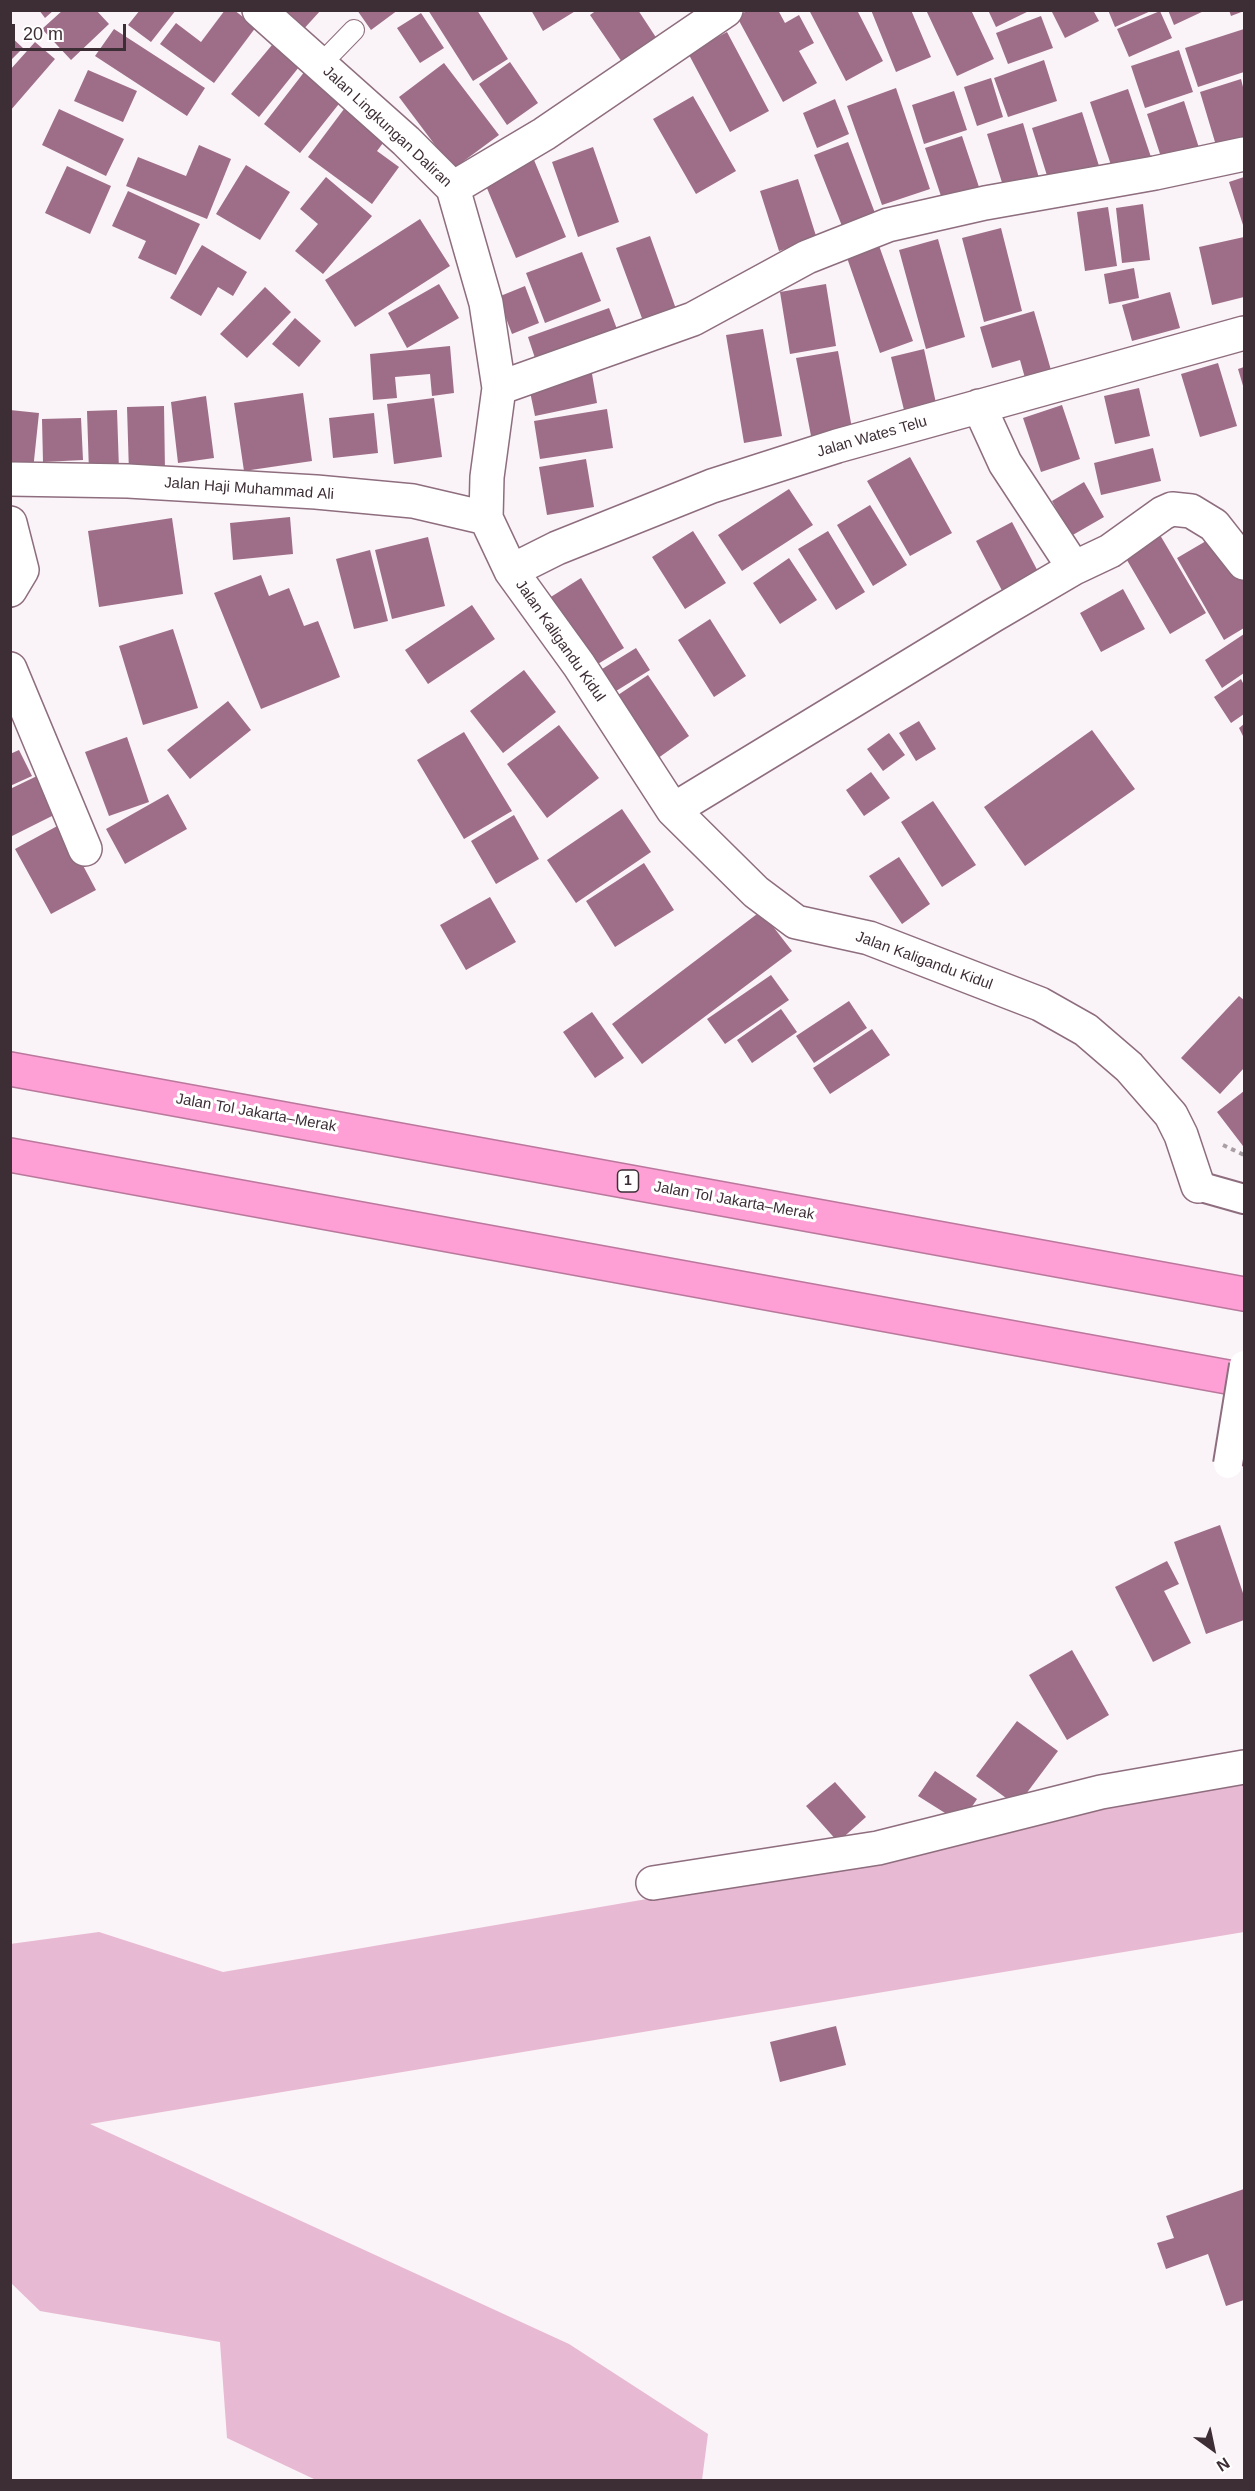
<!DOCTYPE html>
<meta charset="utf-8">
<style>
body{margin:0}
#map{position:relative;width:1255px;height:2491px;overflow:hidden;background:#faf3f7;font-family:Helvetica,sans-serif}
canvas{display:block}
.frame{position:absolute;inset:0;border:12px solid #3d2e36;pointer-events:none}
.north{position:absolute;left:1183px;top:2419px;width:60px;height:60px;-webkit-text-stroke:4px #fff;paint-order:stroke;rotate:147deg;font-size:16px;font-weight:700;line-height:24px;text-align:center;color:#3d2e36}
.north::after{content:'';display:block;margin:auto;width:21px;height:27px;background:#3d2e36;clip-path:polygon(50% 0,100% 100%,50% 72%,0 100%)}
.scale{position:absolute;left:12px;top:24px;width:114px;height:27px;box-sizing:border-box;border:3px solid #3d2e36;border-top:0;padding-left:8px;font-size:18px;line-height:21px;white-space:nowrap;color:#3d2e36;-webkit-text-stroke:4px #fff;paint-order:stroke}
</style>
<div id="map">
<canvas width="1255" height="2491"></canvas>
<div class="frame"></div>
<div class="north">N</div>
<div class="scale">20 m</div>
</div>
<script>
const c = document.querySelector('canvas').getContext('2d');
c.lineJoin = 'round';
function fillPath(path, color) {
  c.fillStyle = color;
  c.fill(path, 'evenodd');
}
function shape(rows) {
  const path = new Path2D();
  for (const r of rows) {
    path.moveTo(r[0], r[1]);
    for (let i = 2; i < r.length; i += 2) path.lineTo(r[i], r[i + 1]);
  }
  return path;
}
function stroke(path, color, width, dash) {
  c.strokeStyle = color;
  c.lineWidth = width;
  c.lineCap = dash ? 'butt' : 'round';
  c.setLineDash(dash || []);
  c.stroke(path);
}
function write(font, color, halo, rows, align = 'center') {
  c.font = font + ' Helvetica,sans-serif';
  c.lineWidth = 6;
  c.setLineDash([]);
  c.textBaseline = 'middle';
  c.strokeStyle = halo;
  c.fillStyle = color;
  for (const [text, x, y, turn = 0] of rows) {
    c.save();
    c.translate(x, y);
    c.rotate((+turn || 0) * Math.PI / 180);
    c.textAlign = isNaN(turn) ? turn : align;
    if (halo) c.strokeText(text, 0, 0);
    c.fillText(text, 0, 0);
    c.restore();
  }
}
const green = shape([
 [1244,1777,1244,1932,90,2124,569,2344,708,2434,702,2480,316,2480,227,2438,220,2342,40,2311,11,2283,10,1944,99,1932,223,1972,734,1884]
]);
const building = shape([
 [39,10,54,10,45,18],
 [63,10,96,10,109,24,71,60,42,29],
 [140,10,176,10,151,42,128,25],
 [225,10,234,10,256,27,214,83,160,44,176,23,201,42],
 [278,10,321,10,301,32],
 [357,10,398,10,371,30],
 [428,10,477,10,508,59,473,81],
 [531,10,577,10,543,31],
 [597,10,638,10,659,42,624,65,590,15],
 [748,10,778,10,785,23,799,15,814,43,799,51,817,83,783,102,737,17],
 [809,10,857,10,883,61,846,81],
 [871,10,911,10,931,57,896,72],
 [926,10,971,10,994,59,957,76],
 [988,10,1031,10,996,27],
 [1051,10,1093,10,1099,21,1065,38],
 [1108,10,1153,10,1115,27],
 [1168,10,1206,10,1174,25],
 [1229,10,1244,10,1244,11,1231,16],
 [1160,11,1172,38,1129,57,1117,29],
 [421,13,444,48,420,63,397,28],
 [1041,16,1053,48,1008,64,996,33],
 [114,29,205,88,187,116,95,56],
 [1244,29,1244,72,1198,87,1185,48],
 [727,32,769,111,730,132,688,53],
 [10,36,23,48,10,61],
 [35,42,55,59,10,111,10,70],
 [272,45,299,67,259,117,231,94],
 [1179,50,1193,92,1145,108,1131,66],
 [1044,60,1057,101,1008,117,994,78],
 [510,62,538,103,507,125,479,84],
 [444,63,499,135,453,169,399,97],
 [88,70,137,91,123,122,74,101],
 [305,71,342,100,300,153,264,124],
 [991,78,1003,117,977,126,964,87],
 [1241,79,1244,91,1244,144,1218,152,1200,92],
 [896,88,930,189,882,205,847,106],
 [1128,89,1151,157,1113,171,1090,102],
 [954,91,967,130,924,144,912,105],
 [693,96,736,171,696,194,653,119],
 [835,99,849,134,817,148,803,113],
 [1184,101,1200,151,1163,163,1147,114],
 [59,109,124,139,106,176,42,145],
 [344,109,386,139,377,151,399,167,372,204,308,157],
 [1082,112,1100,169,1050,185,1032,128],
 [1023,123,1039,178,1004,189,987,134],
 [962,136,980,190,943,202,925,148],
 [848,142,875,213,842,226,814,155],
 [199,145,231,159,207,219,126,186,138,157,186,176],
 [593,147,619,222,578,237,552,162],
 [534,160,566,237,516,258,484,181],
 [246,165,290,192,260,240,216,214],
 [67,166,111,186,90,234,45,213],
 [326,177,372,216,323,274,295,251,318,224,300,209],
 [1244,177,1244,228,1229,182],
 [798,179,817,239,779,251,760,191],
 [128,191,200,224,176,275,138,258,146,241,112,226],
 [1143,204,1150,260,1122,263,1116,208],
 [1108,207,1117,266,1085,271,1077,212],
 [420,219,450,266,355,327,325,280],
 [1001,228,1022,311,984,322,962,238],
 [650,236,676,309,643,321,616,248],
 [1244,237,1244,297,1212,305,1199,247],
 [938,239,965,337,926,349,899,250],
 [877,240,913,341,880,353,845,252],
 [202,245,247,272,233,296,218,287,201,316,170,298],
 [582,252,601,301,545,323,526,273],
 [1134,268,1139,298,1109,304,1104,274],
 [439,284,459,318,407,348,388,313],
 [826,284,836,346,790,354,780,292],
 [525,286,539,323,512,334,498,297],
 [265,287,291,312,247,358,220,334],
 [1170,292,1180,328,1132,341,1122,305],
 [609,308,620,337,538,367,528,337],
 [1034,311,1051,370,1025,378,1020,360,992,368,980,327],
 [295,318,321,341,299,367,272,344],
 [763,329,782,436,744,443,726,335],
 [450,346,454,393,432,396,430,374,395,377,397,398,373,400,370,354],
 [924,349,936,403,904,410,891,357],
 [838,351,853,434,812,441,796,358],
 [1218,363,1237,426,1200,437,1181,374],
 [1244,367,1244,389,1238,369],
 [591,368,597,403,535,416,528,382],
 [1139,388,1150,436,1115,444,1104,396],
 [303,393,312,461,244,471,234,403],
 [206,396,214,458,178,463,171,402],
 [434,398,442,457,394,464,387,404],
 [1062,405,1080,459,1041,472,1023,418],
 [164,406,165,471,129,473,127,407],
 [607,409,613,448,540,459,534,421],
 [10,410,39,413,33,470,10,468],
 [117,410,119,470,89,472,87,411],
 [374,413,378,453,333,458,329,418],
 [81,418,83,460,43,462,42,419],
 [1153,448,1161,481,1101,495,1094,463],
 [910,457,952,533,910,556,867,481],
 [586,459,594,507,547,515,539,467],
 [1084,482,1104,517,1071,536,1052,501],
 [789,489,813,525,742,571,718,535],
 [870,505,907,565,873,586,837,525],
 [290,517,293,554,233,560,230,523],
 [172,518,183,594,99,607,88,531],
 [1012,522,1044,583,1008,602,976,541],
 [693,531,726,583,685,609,652,557],
 [828,531,865,592,836,610,798,549],
 [1218,534,1244,581,1244,628,1224,640,1177,558],
 [1160,535,1206,613,1170,634,1124,555],
 [428,537,445,606,392,619,375,550],
 [370,550,388,621,354,629,336,559],
 [789,558,817,600,780,624,753,583],
 [261,575,269,596,289,588,304,626,318,621,340,677,261,709,214,593],
 [581,578,624,648,588,670,546,600],
 [1123,589,1145,629,1101,652,1080,613],
 [472,605,495,639,428,684,405,650],
 [710,619,746,676,714,697,678,640],
 [173,629,198,708,143,725,119,646],
 [1244,634,1244,673,1222,688,1205,660],
 [636,648,650,670,608,696,594,674],
 [524,670,556,712,503,753,470,711],
 [648,675,689,736,654,761,612,699],
 [1241,679,1244,685,1244,714,1231,723,1214,697],
 [228,701,251,730,190,779,167,750],
 [919,721,936,749,916,761,899,733],
 [1244,724,1244,738,1239,728],
 [559,725,599,778,547,818,507,764],
 [1092,730,1135,789,1025,866,984,807],
 [464,732,512,811,464,839,417,760],
 [889,733,905,755,883,771,867,749],
 [127,737,149,802,109,816,85,752],
 [19,750,32,776,10,786,10,754],
 [871,772,890,798,864,816,846,790],
 [37,776,56,814,10,837,10,789],
 [168,794,187,829,125,864,106,829],
 [933,801,976,865,942,887,901,822],
 [622,809,651,852,576,903,547,860],
 [514,815,539,859,496,884,471,841],
 [61,824,96,890,51,914,15,849],
 [899,857,930,904,902,924,869,876],
 [644,863,674,910,615,947,586,901],
 [490,897,516,942,466,970,440,925],
 [761,911,792,951,642,1064,612,1024],
 [771,975,789,1000,725,1044,707,1019],
 [1239,996,1244,1000,1244,1068,1220,1094,1181,1058],
 [849,1001,867,1028,814,1063,796,1036],
 [781,1009,797,1032,752,1063,737,1040],
 [592,1012,624,1058,595,1078,563,1032],
 [872,1029,890,1055,830,1094,813,1068],
 [1244,1091,1244,1145,1243,1146,1217,1112],
 [1220,1525,1244,1596,1244,1620,1206,1634,1174,1542],
 [1167,1561,1179,1584,1164,1591,1191,1643,1153,1662,1115,1587],
 [1072,1650,1109,1715,1067,1740,1029,1675],
 [1017,1721,1058,1751,1017,1806,976,1776],
 [935,1771,977,1799,961,1823,918,1796],
 [835,1782,866,1817,838,1842,806,1806],
 [836,2026,846,2065,780,2082,770,2042],
 [1244,2189,1244,2300,1226,2306,1208,2254,1166,2269,1157,2243,1174,2238,1166,2216]
]);
const path = shape([
 [1223,1145,1244,1155]
]);
const service = shape([
 [320,65,354,30]
]);
const pedestrian = shape([
 [1198,1186,1244,1199]
]);
const minor = shape([
 [259,10,406,141,453,188,486,303,499,388,487,477,486,518,511,571,579,665,673,810,756,892,796,922,869,938,1040,1004,1086,1030,1129,1067,1171,1115,1181,1135,1198,1186],
 [453,188,544,134,726,10],
 [499,388,693,319,807,257,888,225,985,203,1155,173,1244,154],
 [979,406,1005,463,1074,568],
 [10,479,128,481,316,492,413,501,486,518],
 [10,523,22,570,10,590],
 [511,571,557,548,712,486,837,446,1244,333],
 [10,669,85,849],
 [673,810,992,616,1074,568,1110,551,1163,513,1172,509,1191,511,1214,525,1244,563],
 [653,1883,878,1848,1101,1792,1244,1767]
]);
const motorway = shape([
 [10,1069,1244,1294],
 [10,1155,1244,1380]
]);
const pedestrianBridge = shape([
 [1228,1464,1244,1365]
]);
const shields = [
 [628,1181,21]
];
const shieldNames = [
 ["1",628,1181]
];
const streetNames = [
 ["Jalan Lingkungan Daliran",387,127,43],
 ["Jalan Wates Telu",872,437,-16],
 ["Jalan Haji Muhammad Ali",249,489,4],
 ["Jalan Kaligandu Kidul",560,641,55],
 ["Jalan Kaligandu Kidul",924,961,20],
 ["Jalan Tol Jakarta–Merak",256,1113,10],
 ["Jalan Tol Jakarta–Merak",734,1201,10]
];
fillPath(green, '#e7b9d2');
fillPath(building, '#9e6e89');
stroke(service, '#8e6d7e', 22);
stroke(pedestrian, '#8e6d7e', 32);
stroke(minor, '#8e6d7e', 36);
stroke(motorway, '#ba789d', 36);
stroke(path, '#a99ea4', 4, [4.5, 4.5]);
stroke(service, '#fff', 20);
stroke(pedestrian, '#fff', 28);
stroke(minor, '#fff', 33);
stroke(motorway, '#fea0d5', 33);
stroke(pedestrianBridge, '#8e6d7e', 32, []);
stroke(pedestrianBridge, '#fff', 28);
for (const [x, y, w] of shields) {
  const box = new Path2D();
  box.roundRect(x - w / 2, y - 11, w, 22, 4.5);
  c.fillStyle = '#fff';
  c.fill(box);
  stroke(box, '#3d2e36', 1.5);
}
write('bold 14px', '#3d2e36', null, shieldNames);
write('15px', '#3d2e36', '#fff', streetNames);
</script>
